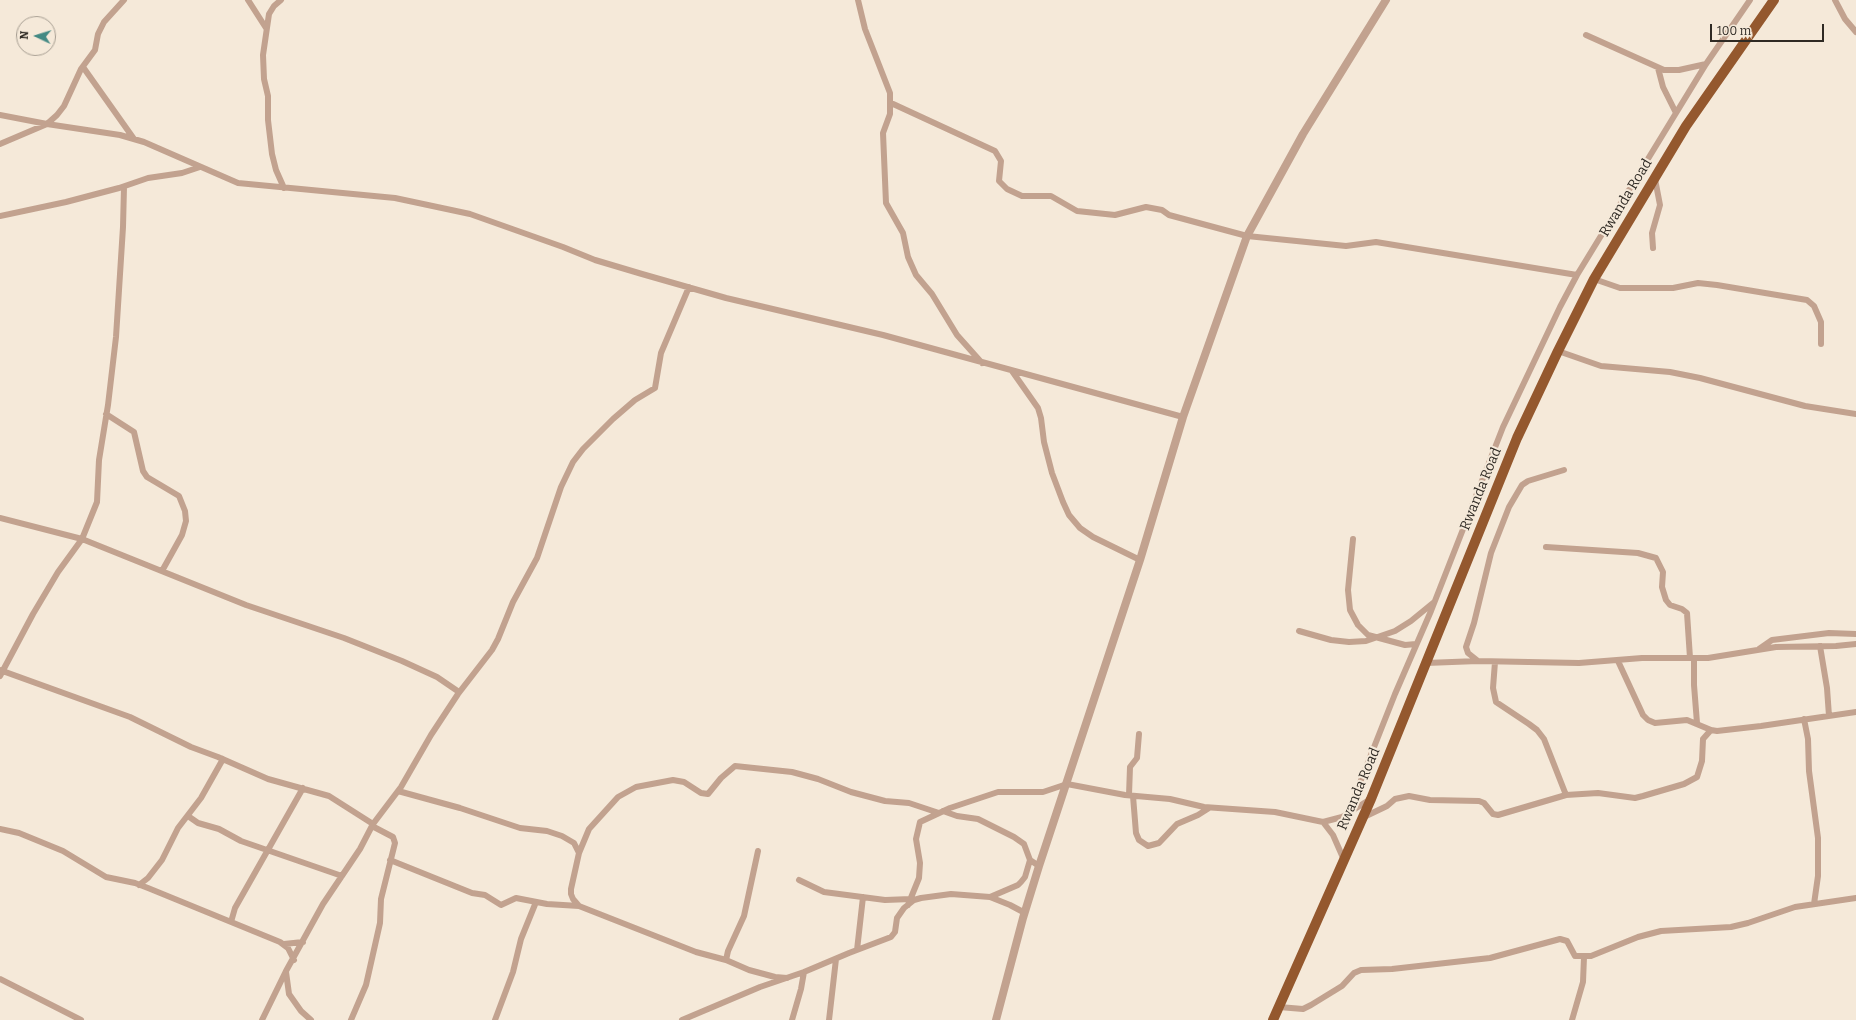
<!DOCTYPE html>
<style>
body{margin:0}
#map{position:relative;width:1856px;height:1020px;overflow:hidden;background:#f5e9d9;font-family:Bitter,serif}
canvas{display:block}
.north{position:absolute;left:16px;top:16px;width:40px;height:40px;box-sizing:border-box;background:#f5e9d9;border:1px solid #a69d91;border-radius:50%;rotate:274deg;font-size:11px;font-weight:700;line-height:16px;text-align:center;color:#2f2a24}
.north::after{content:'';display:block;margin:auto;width:14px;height:18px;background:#438983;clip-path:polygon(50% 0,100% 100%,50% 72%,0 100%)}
.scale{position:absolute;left:1710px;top:24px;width:114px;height:18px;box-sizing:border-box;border:2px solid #2f2a24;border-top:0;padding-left:5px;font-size:12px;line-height:14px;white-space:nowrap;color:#2f2a24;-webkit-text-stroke:3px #f5e9d9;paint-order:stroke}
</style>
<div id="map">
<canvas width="1856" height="1020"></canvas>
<div class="north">N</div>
<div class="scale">100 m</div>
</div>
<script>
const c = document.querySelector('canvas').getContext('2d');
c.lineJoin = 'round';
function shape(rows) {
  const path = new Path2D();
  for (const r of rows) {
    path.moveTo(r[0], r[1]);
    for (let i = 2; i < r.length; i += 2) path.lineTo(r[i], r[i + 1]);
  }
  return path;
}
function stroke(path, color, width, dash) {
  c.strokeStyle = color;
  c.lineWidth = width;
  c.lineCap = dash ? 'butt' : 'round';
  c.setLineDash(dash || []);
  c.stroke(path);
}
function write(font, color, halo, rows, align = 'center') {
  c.font = font + ' Bitter,serif';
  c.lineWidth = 4;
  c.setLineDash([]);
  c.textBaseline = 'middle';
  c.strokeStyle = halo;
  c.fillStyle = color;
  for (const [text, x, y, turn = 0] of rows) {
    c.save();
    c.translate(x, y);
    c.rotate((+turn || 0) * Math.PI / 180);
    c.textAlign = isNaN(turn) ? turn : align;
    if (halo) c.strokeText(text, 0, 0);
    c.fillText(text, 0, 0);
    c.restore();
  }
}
const minor = shape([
 [248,0,266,28],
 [281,0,274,6,269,14,263,55,264,79,268,96,268,120,272,154,276,170,284,188],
 [858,0,865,29,890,93,890,114,883,133,886,203,903,233,908,257,916,275,932,294,957,335,982,363],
 [1835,0,1845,19,1856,32],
 [1586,35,1664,70,1679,70,1706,64],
 [83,67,134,139],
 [1658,68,1663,87,1676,113],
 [891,103,995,151,1001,161,999,181,1007,189,1022,196,1051,196,1077,211,1115,215,1146,207,1162,210,1169,215,1247,236,1346,246,1376,242,1577,275],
 [0,115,47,124,120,135,144,142,238,183,395,198,470,214,563,247,595,260,642,274,726,298,883,335,1183,417],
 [0,144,47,124,57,115,64,106,81,69,95,50,98,34,104,22,124,0],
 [0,216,66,202,119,188,148,178,182,173,200,167],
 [1653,248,1652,233,1660,205,1655,179],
 [1594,279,1620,288,1673,288,1698,283,1717,285,1807,300,1814,306,1821,322,1821,344],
 [1558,351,1601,366,1670,372,1700,378,1805,406,1856,414],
 [1012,371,1038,408,1041,418,1044,442,1052,473,1063,502,1069,515,1080,528,1093,537,1140,560],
 [106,414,134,432,143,471,147,477,179,496,185,511,186,521,182,535,162,571],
 [0,518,82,539,246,605,344,638,402,661,437,677,459,692],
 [1353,539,1348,590,1350,610,1358,625,1368,635,1405,645,1416,644],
 [1546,547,1638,553,1656,558,1663,572,1662,587,1666,600,1670,605,1682,609,1687,613,1690,658],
 [1299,631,1331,640,1349,642,1366,641,1395,631,1411,621,1433,603],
 [1820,646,1827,688,1829,716],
 [1759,649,1772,640,1829,633,1856,634],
 [1694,658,1694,685,1697,723],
 [1478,661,1468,653,1466,647,1474,623,1491,553,1509,507,1522,485,1528,481,1564,470],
 [1618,661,1643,715,1648,720,1655,723,1687,720,1711,730,1717,731,1761,726,1856,712],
 [1495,662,1493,688,1496,702,1529,724,1537,730,1544,739,1566,795],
 [1426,663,1478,661,1579,663,1642,658,1708,658,1776,647,1836,646,1856,644],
 [0,670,130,717,191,747,218,757,268,779,329,796,373,824],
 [0,676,33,614,58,572,82,539,97,502,99,460,108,405,116,337,123,227,124,187],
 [1804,719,1808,739,1809,771,1818,838,1818,876,1814,904],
 [398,791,460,808,520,828,547,831,562,836,574,843,579,853],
 [1129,795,1130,767,1137,758,1139,734],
 [1133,796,1136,833,1139,840,1148,846,1159,843,1177,824,1198,815,1209,808],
 [943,811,957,816,978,819,1014,837,1024,844,1030,860,1039,866],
 [1348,813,1395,694,1431,611,1503,427,1560,307,1577,275,1706,64,1750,0],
 [188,816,198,823,219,829,241,841,342,876],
 [1364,817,1387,806,1395,799,1409,796,1430,800,1479,801,1484,803,1493,814,1498,815,1566,795,1598,793,1635,798,1643,796,1684,784,1697,777,1702,761,1703,739,1711,730],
 [1323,822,1342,817,1369,800],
 [0,829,19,833,63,851,106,877,135,883,148,888,280,942,288,948,294,960],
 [390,860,472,893,485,895,501,905,516,898,547,904,579,906],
 [799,880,824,892,885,900,911,899],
 [139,885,148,878,162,860,178,828,201,798,223,759],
 [990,897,1018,885,1021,882,1025,877,1030,860],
 [908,905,919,878,920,863,916,839,920,822,950,808,998,792,1043,792,1067,784,1125,795,1170,799,1204,807,1275,812,1323,822,1333,835,1344,860],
 [231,922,235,908,303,788],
 [284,944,303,942],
 [857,950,863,897],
 [726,960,728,951,744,916,758,851],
 [286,972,289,994,301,1011,311,1020],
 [787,978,775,977,749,970,726,960,696,952,579,906,573,899,571,894,571,889,579,853,589,829,618,797,636,787,673,780,684,782,701,793,708,794,721,778,735,766,792,772,818,779,851,792,885,801,909,803,939,813],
 [0,979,81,1020],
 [1279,1007,1303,1009,1311,1005,1342,986,1354,973,1361,970,1392,969,1490,958,1560,939,1567,941,1575,956,1591,956,1638,937,1661,931,1731,927,1748,923,1795,907,1856,898],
 [262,1020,286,971,323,904,360,849,373,824,401,787,431,735,458,694,492,650,498,639,513,602,537,558,561,487,573,462,583,449,613,419,635,400,655,388,661,353,689,287],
 [351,1020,366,985,380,923,381,899,395,843,393,837,372,826],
 [495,1020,513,972,521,939,536,902],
 [682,1020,760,987,804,972,849,953,891,937,895,932,897,918,904,908,914,900,921,898,951,894,990,897,1010,905,1025,913],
 [792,1020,801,989,804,972],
 [829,1020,836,959],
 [1572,1020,1583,982,1584,957]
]);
const tertiary = shape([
 [996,1020,1023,918,1039,866,1140,560,1183,417,1247,236,1303,134,1386,0]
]);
const trunk = shape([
 [1273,1020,1371,799,1517,438,1558,351,1594,279,1686,126,1774,0]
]);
const streetNames = [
 ["Rwanda Road",1626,198,-59],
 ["Rwanda Road",1481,489,-68],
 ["Rwanda Road",1359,789,-67]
];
stroke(minor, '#c2a28f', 6);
stroke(tertiary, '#c2a28f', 8);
stroke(trunk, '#94582e', 10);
write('14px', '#2f2a24', '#f5e9d9', streetNames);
</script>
